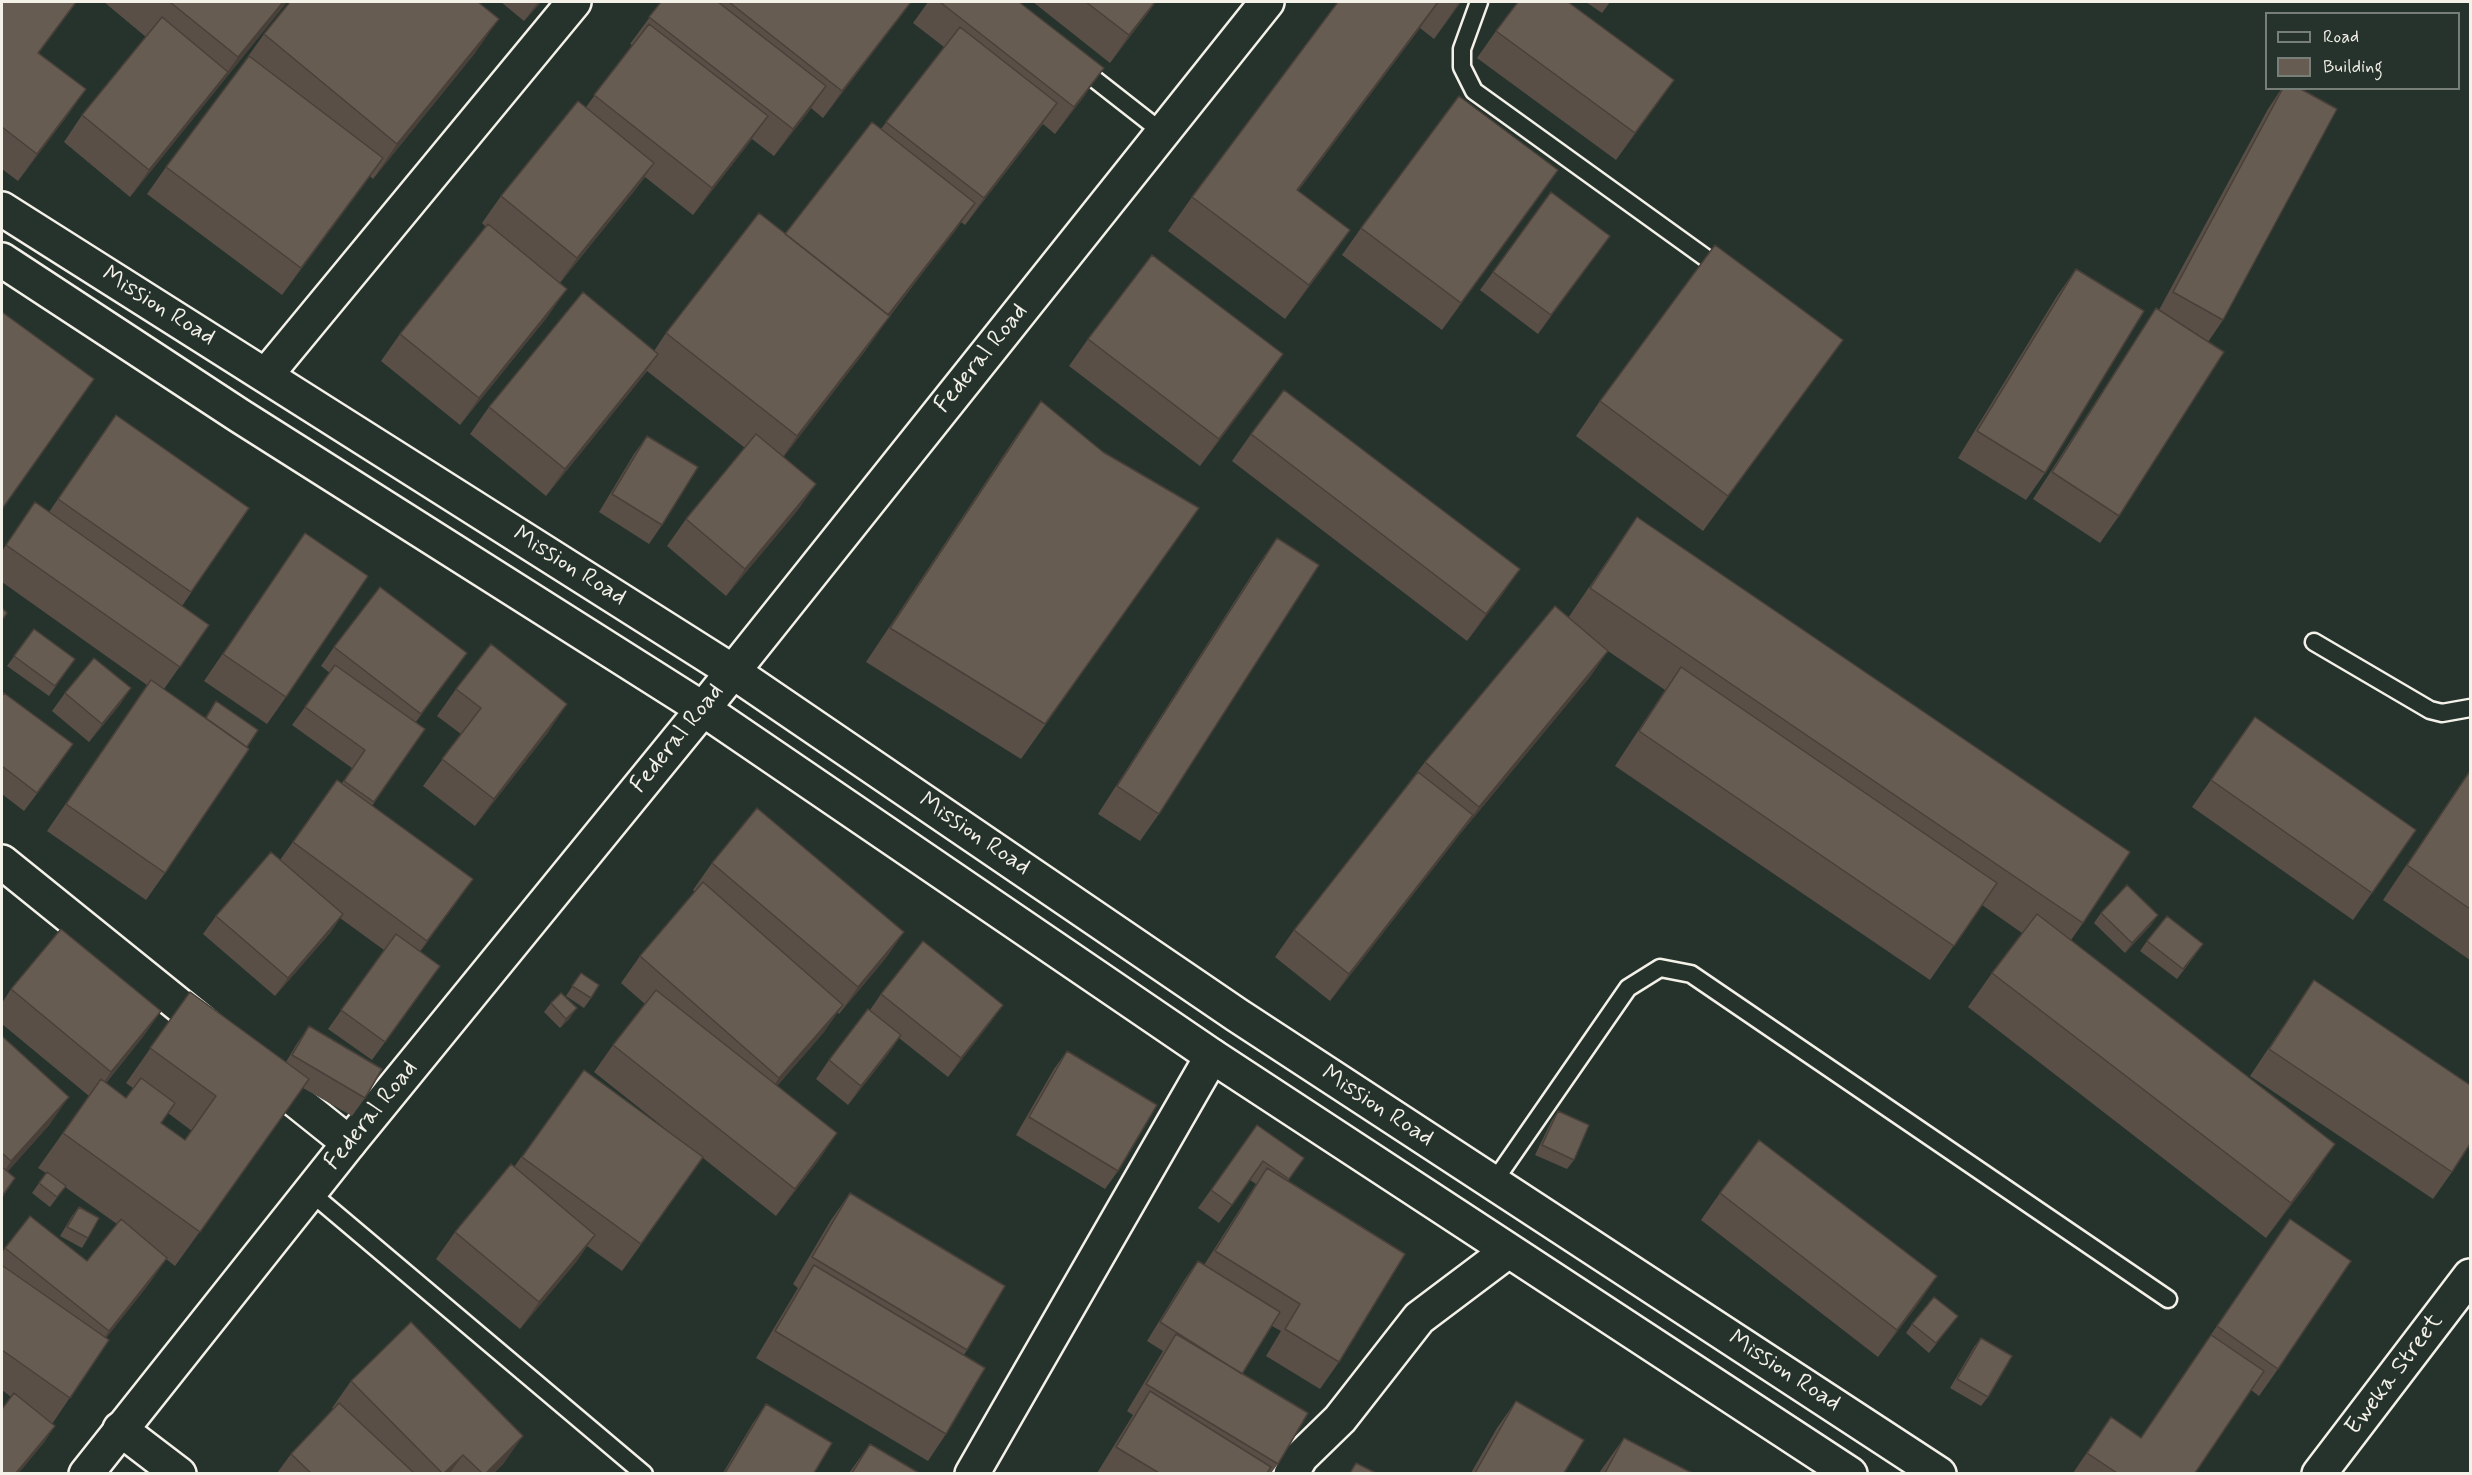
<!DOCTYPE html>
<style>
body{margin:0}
#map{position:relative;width:2472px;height:1475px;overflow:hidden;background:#26332d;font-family:Mynerve,sans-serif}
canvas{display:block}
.frame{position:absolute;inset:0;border:3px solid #f4f1e8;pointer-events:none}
.legend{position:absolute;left:2265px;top:12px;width:195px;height:78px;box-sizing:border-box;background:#26332d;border:2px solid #787f78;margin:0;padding:8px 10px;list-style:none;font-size:18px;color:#f4f1e8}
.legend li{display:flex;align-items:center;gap:12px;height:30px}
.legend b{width:30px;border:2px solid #787f78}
</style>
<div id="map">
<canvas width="2472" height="1475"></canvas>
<div class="frame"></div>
<ul class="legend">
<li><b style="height:8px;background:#26332d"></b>Road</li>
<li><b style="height:16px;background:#675c52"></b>Building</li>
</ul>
</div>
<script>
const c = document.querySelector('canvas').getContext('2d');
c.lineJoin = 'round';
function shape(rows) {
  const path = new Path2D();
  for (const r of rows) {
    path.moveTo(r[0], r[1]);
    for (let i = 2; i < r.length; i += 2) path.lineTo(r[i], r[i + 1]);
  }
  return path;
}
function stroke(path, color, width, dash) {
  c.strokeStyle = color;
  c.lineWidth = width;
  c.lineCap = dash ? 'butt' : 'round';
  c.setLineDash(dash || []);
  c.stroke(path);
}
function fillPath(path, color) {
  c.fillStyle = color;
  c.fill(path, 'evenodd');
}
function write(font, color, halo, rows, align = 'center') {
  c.font = font + ' Mynerve,sans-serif';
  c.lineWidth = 5;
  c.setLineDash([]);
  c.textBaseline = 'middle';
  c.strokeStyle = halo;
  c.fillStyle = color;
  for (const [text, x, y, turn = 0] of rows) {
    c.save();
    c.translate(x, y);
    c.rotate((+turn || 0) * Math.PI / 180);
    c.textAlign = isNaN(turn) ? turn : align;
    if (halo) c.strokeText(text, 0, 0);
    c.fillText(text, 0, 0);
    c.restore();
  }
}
const service = shape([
 [1479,2,1462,49,1462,67,1474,91,1724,271],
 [1079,67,1162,132],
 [2314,642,2430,710,2442,713,2470,708],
 [1493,1183,1628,988,1660,968,1691,974,2168,1299],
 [310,1192,644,1474]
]);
const minor = shape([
 [266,375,574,2],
 [2,862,215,1034],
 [259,1071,349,1143],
 [120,1429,179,1474],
 [972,1474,1212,1056],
 [1291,1474,1301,1457,1340,1419,1419,1318,1508,1251],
 [2319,1474,2470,1276]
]);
const tertiary = shape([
 [2,209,732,671,1237,1015,1939,1474],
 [2,260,240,416,703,709,1212,1056,1850,1474],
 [86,1474,349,1143,703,709,1267,2]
]);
const wall = shape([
 [2,2,39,53,86,89,67,116,18,181,2,169],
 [104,2,287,2,130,197,64,142,82,115,146,37],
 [501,2,541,2,524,21],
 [661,2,911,2,823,118,811,108,774,156,752,139,693,215,645,177,635,190,560,283,548,316,460,425,381,361,400,334,486,227,482,223,501,196,586,107,632,45,630,44],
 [928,2,1019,2,1085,95,1055,134,1043,124,965,225,961,222,890,316,865,351,783,457,816,484,797,511,726,596,667,546,686,519,745,448,647,371,639,381,546,496,470,434,489,407,654,351,666,333,785,234,881,129,944,47,913,23],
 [1033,2,1156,2,1110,63],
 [1338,2,1461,2,1434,39,1420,28,1298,191,1350,230,1326,264,1285,319,1168,231,1192,197],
 [1586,2,1610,2,1602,13],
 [1496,31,1674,80,1616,160,1477,58],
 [264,34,475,53,373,179,370,176,282,295,147,194,166,167,239,69],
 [2282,88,2299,88,2223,320,2208,342,2119,516,2100,543,2033,499,2138,336,2156,308,2159,310,2268,109],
 [1558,170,1442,330,1342,255,1361,228],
 [1610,236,1538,334,1480,290,1493,272],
 [2076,269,2045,473,2026,500,1958,458,2057,296],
 [1088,339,1283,354,1264,381,1200,466,1069,366],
 [1843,340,1818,374,1703,531,1576,436,1600,401],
 [1041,401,1103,452,1199,508,1021,759,866,662,1017,435],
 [116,415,249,508,182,606,209,625,164,689,205,718,216,701,165,873,146,900,47,831,147,685,2,582,2,551,35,502,49,512],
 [1251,434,1520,569,1501,596,1467,641,1232,461],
 [647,436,662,525,649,544,599,512,634,454],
 [1637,517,2083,923,2071,940,2311,1179,2266,1238,1968,1007,1992,973,2022,933,1982,905,1930,980,1615,766,1665,690,1608,651,1589,678,1460,834,1330,1001,1275,957,1294,930,1425,762,1568,618],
 [305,533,286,697,267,724,204,681],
 [1277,538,1159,814,1140,841,1098,814,1258,565],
 [34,629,75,659,49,696,7,666],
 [334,647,454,671,416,722,425,729,372,806,473,879,420,952,440,966,372,1060,328,1029,384,950,340,918,330,933,275,996,203,934,216,916,280,860,337,780,342,783,352,768,292,725,330,673,321,666],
 [131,688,118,707,89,742,52,711,65,693],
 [456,689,549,731,475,826,423,786,461,734,437,716],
 [2,696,60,763,24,811,2,794],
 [2255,717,2416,830,2353,920,2192,807],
 [2470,770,2470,960,2383,900],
 [712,863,904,932,885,959,839,1014,837,1012,824,1032,777,1086,837,1133,818,1161,776,1216,703,1158,622,1271,587,1246,576,1262,520,1329,436,1259,455,1232,514,1167,584,1070,672,1134,594,1072,613,1045,645,1004,621,983,640,956,695,892,693,890],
 [2101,913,2151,925,2125,953,2094,923],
 [2147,941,2196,954,2177,979,2140,951],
 [581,973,591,998,584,1008,566,996],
 [2314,980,2452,1172,2433,1199,2250,1076],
 [11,989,161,1011,142,1038,106,1083,126,1098,133,1088,126,1083,190,992,286,1062,296,1045,309,1026,365,1098,352,1116,303,1088,175,1266,166,1259,148,1285,106,1338,109,1340,52,1424,55,1426,42,1445,11,1397,2,1390,2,1253,5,1248,87,1261,117,1224,65,1187,50,1207,32,1193,46,1173,38,1168,89,1096,2,1024,2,1003],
 [168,1113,192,1131,185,1140,161,1123],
 [881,994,1003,1005,990,1023,948,1077,899,1038,888,1054,848,1105,816,1079,829,1060,870,1010],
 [551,1003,570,1018,560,1028,544,1012],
 [2,1036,50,1124,7,1172,15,1178,2,1198],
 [1067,1051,1118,1171,1105,1189,1016,1135,1054,1069],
 [1558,1111,1574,1160,1567,1169,1535,1155,1552,1120],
 [1257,1125,1304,1158,1288,1181,1339,1362,1320,1389,1266,1356,1281,1331,1272,1326,1242,1374,1278,1464,1271,1473,1097,1473,1133,1415,1127,1411,1163,1351,1147,1341,1185,1279,1198,1261,1204,1265,1256,1184,1250,1180,1219,1223,1198,1208],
 [850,1193,967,1350,964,1355,946,1434,928,1461,756,1358,798,1288,793,1284,831,1220],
 [1720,1193,1937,1276,1918,1304,1878,1357,1701,1220],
 [79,1207,88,1238,82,1248,60,1236,72,1216],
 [2290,1219,2278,1369,2259,1396,2251,1390,2195,1473,2073,1473,2111,1417,2141,1437],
 [1912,1324,1951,1325,1929,1353,1906,1333],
 [1981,1338,1988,1397,1981,1406,1950,1388,1974,1347],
 [351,1381,504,1463,494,1473,277,1473,291,1454,333,1409,332,1408],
 [1516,1401,1564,1473,1471,1473,1497,1428],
 [766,1404,814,1473,723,1473,753,1423],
 [1624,1438,1692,1473,1599,1473],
 [870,1444,919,1473,849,1473]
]);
const shadedWall = shape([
 [76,2,77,2,19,80,38,53],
 [283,2,287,2,130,197,149,170,225,75,238,57],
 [538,2,541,2,524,21],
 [911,2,901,16,823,118,842,91],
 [1155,2,1156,2,1147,14,1110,63,1129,35],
 [1439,2,1420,28,1273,224,1297,190],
 [1460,2,1461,2,1434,39,1458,4],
 [499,19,475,53,373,179,397,144],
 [1104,68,1085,95,1055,134,1074,107],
 [1674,80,1655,107,1616,160,1635,133],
 [826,86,807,114,774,156,793,129],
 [86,89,67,116,18,181,37,154],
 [1057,103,1038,130,965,225,984,198],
 [768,116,749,143,693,215,712,188],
 [383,158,364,185,282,295,301,268],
 [654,163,635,190,558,285,577,258],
 [1558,170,1539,197,1442,330,1461,303],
 [975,203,956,230,869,342,888,315],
 [1350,230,1326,264,1285,319,1309,285],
 [1610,236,1597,254,1538,334,1551,315],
 [567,289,548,316,460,425,479,398],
 [890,316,865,351,773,471,797,436],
 [1843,340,1818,374,1703,531,1728,496],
 [658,354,639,381,546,496,565,469],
 [1283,354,1264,381,1200,466,1219,439],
 [816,484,797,511,726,596,745,569],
 [1520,569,1501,596,1467,641,1486,614],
 [1608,651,1589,678,1460,834,1479,807],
 [467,653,454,671,408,732,421,714],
 [131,688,118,707,89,742,102,724],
 [567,704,549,731,475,826,494,799],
 [1473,815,1454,842,1330,1001,1349,974],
 [473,879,454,906,408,968,427,941],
 [343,914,330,933,275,996,288,978],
 [2158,915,2151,925,2125,953,2132,943],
 [904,932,885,959,839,1014,858,987],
 [843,1005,824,1032,760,1105,779,1078],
 [1003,1005,990,1023,948,1077,961,1058],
 [577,1008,570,1018,560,1028,566,1019],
 [161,1011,142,1038,92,1099,111,1072],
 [901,1035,888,1054,848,1105,861,1086],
 [309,1079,285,1113,175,1266,200,1232],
 [69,1097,50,1124,2,1178,2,1175,11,1161],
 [837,1133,818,1161,776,1216,795,1189],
 [2335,1144,2311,1179,2266,1238,2291,1203],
 [595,1235,576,1262,520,1329,539,1302],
 [167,1258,148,1285,90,1358,109,1331],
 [1937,1276,1918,1304,1878,1357,1897,1330],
 [55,1426,42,1445,19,1473,16,1473],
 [523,1436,504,1463,494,1473,486,1473],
 [463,1455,450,1473,444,1473]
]);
const building = shape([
 [2,2,76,2,38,53,86,89,37,154,2,127,2,2],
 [170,2,283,2,238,57,170,2],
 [290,2,478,2,499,19,397,144,264,34,290,2],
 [661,2,718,2,826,86,793,129,649,17,661,2],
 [729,2,911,2,842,91,729,2],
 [940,2,1019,2,1104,68,1074,107,940,2],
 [1086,2,1155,2,1129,35,1086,2],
 [1338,2,1438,2,1297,190,1350,230,1309,285,1192,197,1338,2],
 [1518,2,1568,2,1674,80,1635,133,1496,31,1518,2],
 [162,17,228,72,149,170,82,115,162,17],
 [649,24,768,116,712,188,594,95,649,24],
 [960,27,1057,103,984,198,886,122,960,27],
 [249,56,383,158,301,268,166,167,249,56],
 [2283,88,2299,88,2337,109,2223,320,2173,292,2283,88],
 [1459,96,1558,170,1461,303,1361,228,1459,96],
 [578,101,654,163,577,258,501,196,578,101],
 [872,122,975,203,888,315,785,234,872,122],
 [1551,192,1610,236,1551,315,1493,272,1551,192],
 [759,213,890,316,797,436,666,333,759,213],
 [488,224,567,289,479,398,400,334,488,224],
 [1715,245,1843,340,1728,496,1600,401,1715,245],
 [1152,255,1283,354,1219,439,1088,339,1152,255],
 [2076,269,2144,311,2045,473,1977,431,2076,269],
 [583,292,658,354,565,469,489,407,583,292],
 [2156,308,2224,352,2119,516,2052,472,2156,308],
 [2,312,94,379,2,509,2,312],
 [1284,390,1520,569,1486,614,1251,434,1284,390],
 [1041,401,1103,452,1199,508,1045,724,890,628,1041,401],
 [116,415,249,508,191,592,58,499,116,415],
 [756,434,816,484,745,569,686,519,756,434],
 [647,436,698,467,662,525,612,494,647,436],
 [35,502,209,625,180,667,6,545,35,502],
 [1637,517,2130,852,2083,923,1590,588,1637,517],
 [305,533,368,576,286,697,223,654,305,533],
 [1277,538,1319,565,1159,814,1117,786,1277,538],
 [380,587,467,653,421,714,334,647,380,587],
 [1555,606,1608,651,1479,807,1425,762,1555,606],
 [2,608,7,613,2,620,2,608],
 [34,629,75,659,55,686,14,656,34,629],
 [491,644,567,704,494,799,442,759,481,708,456,689,491,644],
 [94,658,131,688,102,724,65,693,94,658],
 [335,665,425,729,374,802,344,781,365,750,305,707,335,665],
 [1681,667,1997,883,1954,946,1639,731,1681,667],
 [151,680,249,749,165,873,66,804,151,680],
 [4,693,73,744,37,793,2,766,2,696,4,693],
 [216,701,258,730,247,747,206,718,216,701],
 [2255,717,2416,830,2372,893,2211,780,2255,717],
 [2470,771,2470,909,2407,865,2470,771],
 [1418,772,1473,815,1349,974,1294,930,1418,772],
 [337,780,473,879,427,941,293,842,337,780],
 [757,808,904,932,858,987,712,863,757,808],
 [271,852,343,914,288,978,216,916,271,852],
 [703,882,843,1005,779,1078,640,956,703,882],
 [2127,885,2158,915,2132,943,2101,913,2127,885],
 [2037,914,2335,1144,2291,1203,1992,973,2037,914],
 [2167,916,2203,944,2183,969,2147,941,2167,916],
 [61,929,161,1011,111,1072,11,989,61,929],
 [396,934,440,966,385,1042,341,1010,396,934],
 [923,941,1003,1005,961,1058,881,994,923,941],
 [581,973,599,985,591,998,572,986,581,973],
 [2314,980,2470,1085,2470,1144,2452,1172,2269,1049,2314,980],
 [656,990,837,1133,795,1189,613,1045,656,990],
 [190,992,309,1079,200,1232,63,1133,101,1079,126,1098,141,1078,175,1103,161,1123,185,1140,216,1096,150,1048,190,992],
 [561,993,577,1008,566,1019,551,1003,561,993],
 [868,1009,901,1035,861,1086,829,1060,868,1009],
 [309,1026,382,1069,365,1098,292,1055,309,1026],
 [2,1036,69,1097,11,1161,2,1153,2,1036],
 [1067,1051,1157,1105,1118,1171,1029,1117,1067,1051],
 [584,1070,703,1157,641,1244,522,1157,584,1070],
 [1558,1111,1589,1125,1574,1160,1542,1145,1558,1111],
 [1257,1125,1304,1158,1289,1179,1263,1161,1232,1205,1211,1190,1257,1125],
 [1759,1140,1937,1276,1897,1330,1720,1193,1759,1140],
 [511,1164,595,1235,539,1302,455,1232,511,1164],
 [2,1167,15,1178,2,1196,2,1167],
 [1267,1168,1405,1254,1339,1362,1285,1329,1300,1304,1215,1251,1267,1168],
 [47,1172,66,1186,57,1197,39,1183,47,1172],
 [850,1193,1005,1286,967,1350,812,1257,850,1193],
 [79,1207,99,1218,88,1238,67,1227,79,1207],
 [30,1216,87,1261,121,1219,167,1258,109,1331,5,1248,30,1216],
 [2290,1219,2351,1261,2278,1369,2217,1326,2290,1219],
 [1198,1261,1280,1312,1242,1374,1160,1322,1198,1261],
 [814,1265,985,1368,946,1434,775,1331,814,1265],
 [3,1266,109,1340,70,1398,2,1350,2,1268,3,1266],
 [1934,1297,1958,1316,1936,1343,1912,1324,1934,1297],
 [411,1322,523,1436,486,1473,482,1473,463,1455,444,1473,442,1473,351,1381,411,1322],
 [1176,1334,1308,1413,1278,1464,1146,1384,1176,1334],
 [2211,1335,2264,1371,2195,1473,2117,1473,2087,1453,2111,1417,2141,1438,2211,1335],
 [1981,1338,2012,1356,1988,1397,1957,1379,1981,1338],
 [1150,1391,1271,1467,1267,1473,1159,1473,1116,1447,1150,1391],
 [14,1393,55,1426,16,1473,2,1473,2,1409,14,1393],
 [1516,1401,1584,1440,1564,1473,1475,1473,1516,1401],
 [339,1403,414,1473,311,1473,291,1454,339,1403],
 [766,1404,832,1443,814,1473,725,1473,766,1404],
 [1624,1438,1692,1473,1605,1473,1624,1438],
 [870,1444,919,1473,852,1473,870,1444],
 [1356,1463,1376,1473,1350,1473,1356,1463]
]);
const streetNames = [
 ["Mission Road",158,307,32],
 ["Federal Road",982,359,-51],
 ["Mission Road",569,567,32],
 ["Federal Road",678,739,-51],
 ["Mission Road",974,835,34],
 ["Mission Road",1377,1107,33],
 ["Federal Road",372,1116,-51],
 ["Mission Road",1784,1372,33],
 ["Eweka Street",2395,1375,-53]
];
stroke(service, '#f4f1e8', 21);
stroke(minor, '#f4f1e8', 38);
stroke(tertiary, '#f4f1e8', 38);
stroke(service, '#26332d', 16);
stroke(minor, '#26332d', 33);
stroke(tertiary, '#26332d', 33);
fillPath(wall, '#594f47');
fillPath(shadedWall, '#484039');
fillPath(building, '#675c52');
stroke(building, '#484039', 1.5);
write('24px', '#f4f1e8', '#26332d', streetNames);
</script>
